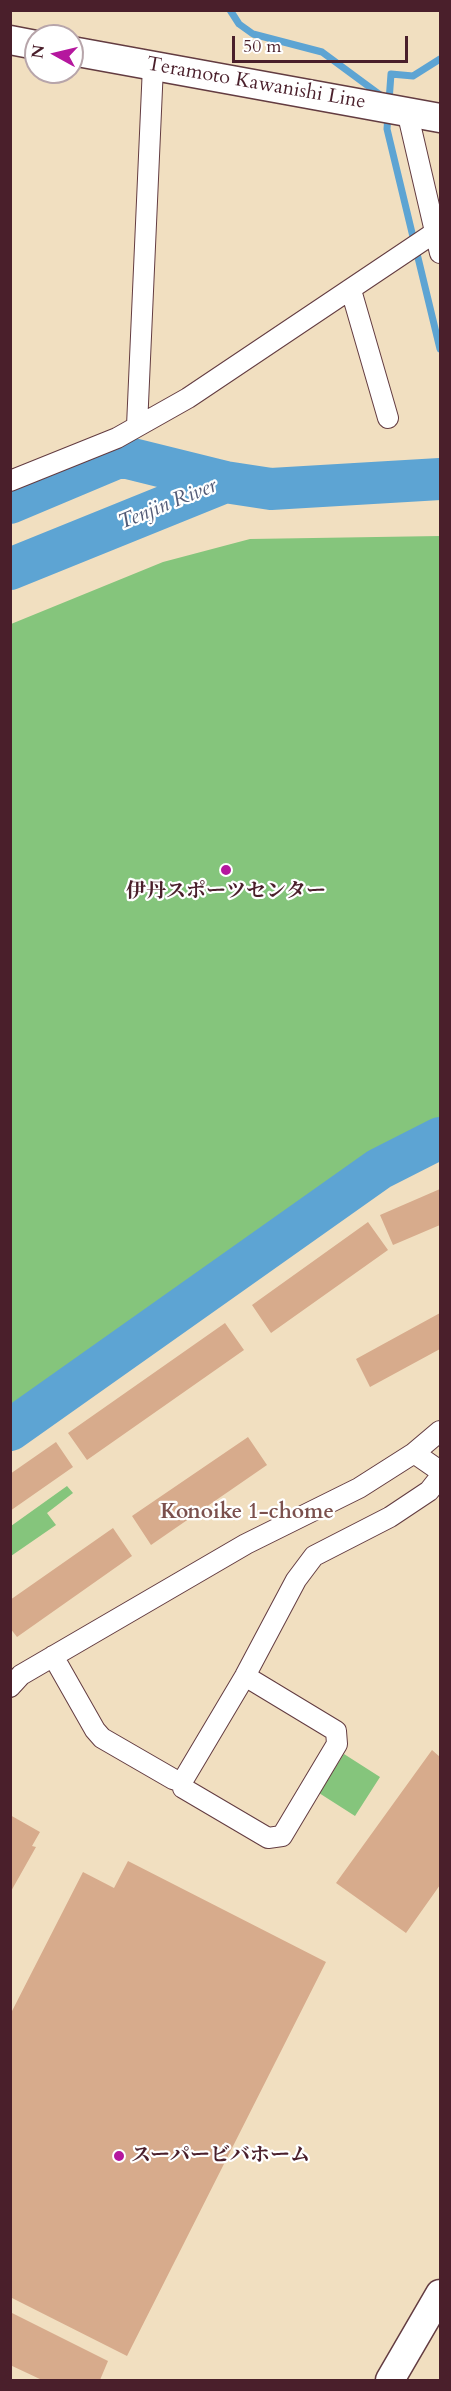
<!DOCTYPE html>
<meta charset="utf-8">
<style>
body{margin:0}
#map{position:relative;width:451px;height:2391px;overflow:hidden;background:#f1dfc0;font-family:Cardo,serif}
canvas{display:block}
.frame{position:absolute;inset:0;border:12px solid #4a1f2b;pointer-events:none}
.north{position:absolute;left:24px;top:24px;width:60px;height:60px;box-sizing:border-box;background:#fff;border:2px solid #b7a5aa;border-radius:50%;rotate:278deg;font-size:16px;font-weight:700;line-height:24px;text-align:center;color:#4a1f2b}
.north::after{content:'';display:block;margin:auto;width:21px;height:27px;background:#b5179e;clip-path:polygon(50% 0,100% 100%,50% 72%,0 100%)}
.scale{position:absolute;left:232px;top:36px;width:176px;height:27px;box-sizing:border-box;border:3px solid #4a1f2b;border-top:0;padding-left:8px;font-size:18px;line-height:21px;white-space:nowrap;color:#4a1f2b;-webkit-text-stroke:4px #fff;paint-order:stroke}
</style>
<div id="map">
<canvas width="451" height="2391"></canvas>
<div class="frame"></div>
<div class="north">N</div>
<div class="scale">50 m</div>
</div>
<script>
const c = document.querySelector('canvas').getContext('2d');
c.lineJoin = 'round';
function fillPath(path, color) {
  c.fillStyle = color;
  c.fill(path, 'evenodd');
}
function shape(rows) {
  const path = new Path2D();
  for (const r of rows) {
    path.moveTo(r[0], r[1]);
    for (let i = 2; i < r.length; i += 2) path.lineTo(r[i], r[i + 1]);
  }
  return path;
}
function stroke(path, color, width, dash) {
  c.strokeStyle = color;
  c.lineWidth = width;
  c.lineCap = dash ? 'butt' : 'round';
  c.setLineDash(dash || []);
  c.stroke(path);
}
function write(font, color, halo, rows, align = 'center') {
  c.font = font + ' Cardo,"Noto Serif JP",serif';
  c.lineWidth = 4.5;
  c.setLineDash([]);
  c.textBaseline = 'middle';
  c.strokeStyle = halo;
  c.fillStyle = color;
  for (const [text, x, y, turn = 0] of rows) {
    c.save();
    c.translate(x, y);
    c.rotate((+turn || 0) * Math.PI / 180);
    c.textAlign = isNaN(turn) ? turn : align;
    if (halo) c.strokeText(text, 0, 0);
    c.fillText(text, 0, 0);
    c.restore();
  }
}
const green = shape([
 [440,536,440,1117,370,1153,11,1407,11,624,163,562,250,539],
 [67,1486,73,1493,47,1513,56,1525,11,1556,11,1526],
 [344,1754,380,1777,355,1816,319,1793]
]);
const stream = shape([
 [230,10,239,24,253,34,322,52,383,97],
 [389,101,391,74,413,76,440,59],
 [388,115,387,129,440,349]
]);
const river = shape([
 [10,503,117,458,128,458,225,482],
 [10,569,225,482,271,489,440,479],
 [10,1430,379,1169,440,1138]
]);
const building = shape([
 [440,1189,440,1225,393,1245,380,1215],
 [368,1222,388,1250,271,1333,252,1305],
 [440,1313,440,1349,370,1387,356,1359],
 [225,1323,244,1350,87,1460,68,1433],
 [248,1437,267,1465,151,1545,132,1516],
 [56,1442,73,1467,10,1511,10,1474],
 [113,1528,132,1556,17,1637,10,1628,10,1600],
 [432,1750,440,1757,440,1885,406,1933,336,1883],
 [10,1815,40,1832,32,1846,36,1847,10,1893],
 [128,1861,326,1962,127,2356,10,2297,10,2015,83,1872,114,1888],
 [10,2312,108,2361,100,2380,42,2380,10,2365]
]);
const minor = shape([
 [407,111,440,253],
 [349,290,353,297,388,418],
 [137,426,153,66],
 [10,481,117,438,188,398,440,229],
 [414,1453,440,1431],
 [53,1656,95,1730,102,1738,173,1779,182,1782,245,1676,296,1580,314,1556,390,1517,429,1491,440,1477],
 [10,1687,21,1675,246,1544,359,1488,414,1453,440,1471],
 [182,1782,183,1788,268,1838,282,1836,337,1744,336,1731,245,1676]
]);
const secondary = shape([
 [10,40,36,45],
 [72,51,440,118],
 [390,2380,440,2294]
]);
const markers = [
 [226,870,6,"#b5179e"],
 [119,2156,6,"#b5179e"]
];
const streetNames = [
 ["Teramoto Kawanishi Line",256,84,10]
];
const poiNames = [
 ["伊丹スポーツセンター",226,892],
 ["スーパービバホーム",131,2156,"left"]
];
const waterNames = [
 ["Tenjin River",168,505,-22]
];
const neighbourhoodNames = [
 ["Konoike 1-chome",247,1513]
];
fillPath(green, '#85c57c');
stroke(stream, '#5da4d3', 7);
stroke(river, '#5da4d3', 42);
fillPath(building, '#d7ab8c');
stroke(minor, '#633c41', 22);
stroke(secondary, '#633c41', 31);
stroke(minor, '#fff', 20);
stroke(secondary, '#fff', 28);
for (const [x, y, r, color] of markers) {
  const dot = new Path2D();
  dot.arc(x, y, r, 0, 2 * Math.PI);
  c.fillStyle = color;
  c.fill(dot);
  stroke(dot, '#fff', 2);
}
write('20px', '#4a1f2b', '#fff', streetNames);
write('bold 20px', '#4a1f2b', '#fff', poiNames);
write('italic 21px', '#535b77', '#fff', waterNames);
write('bold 21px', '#7b504d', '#fff', neighbourhoodNames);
</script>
